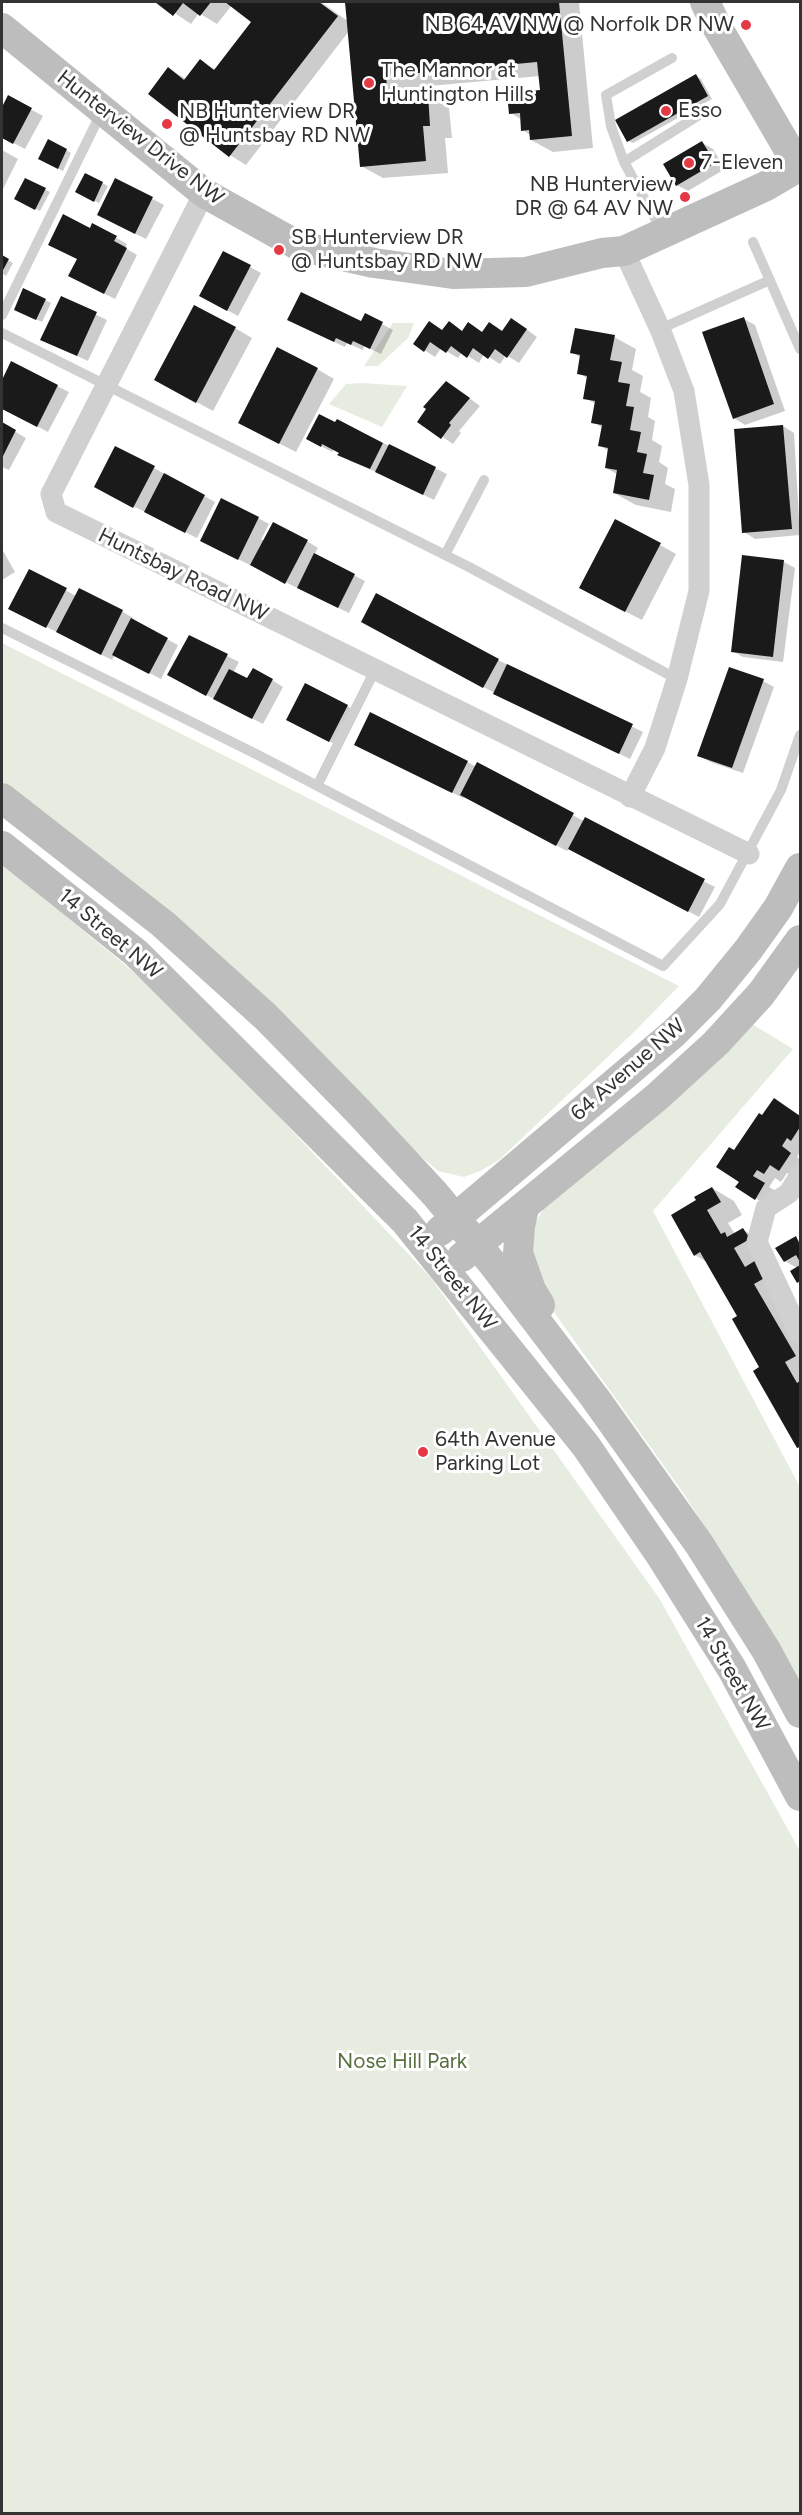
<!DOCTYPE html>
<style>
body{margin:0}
#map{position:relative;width:802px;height:2515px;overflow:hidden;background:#fff;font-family:Figtree,sans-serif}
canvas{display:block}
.frame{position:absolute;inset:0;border:3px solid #333;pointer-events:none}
</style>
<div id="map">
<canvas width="802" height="2515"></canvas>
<div class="frame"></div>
</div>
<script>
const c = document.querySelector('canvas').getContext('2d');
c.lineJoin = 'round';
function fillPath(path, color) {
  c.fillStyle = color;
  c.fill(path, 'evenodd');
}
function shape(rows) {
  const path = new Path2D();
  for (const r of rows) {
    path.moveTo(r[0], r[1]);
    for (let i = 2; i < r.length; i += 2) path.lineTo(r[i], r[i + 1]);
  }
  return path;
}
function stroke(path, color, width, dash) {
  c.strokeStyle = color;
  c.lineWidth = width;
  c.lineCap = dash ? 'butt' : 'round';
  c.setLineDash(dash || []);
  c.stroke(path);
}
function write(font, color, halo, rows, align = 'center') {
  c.font = font + ' Figtree,sans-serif';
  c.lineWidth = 6;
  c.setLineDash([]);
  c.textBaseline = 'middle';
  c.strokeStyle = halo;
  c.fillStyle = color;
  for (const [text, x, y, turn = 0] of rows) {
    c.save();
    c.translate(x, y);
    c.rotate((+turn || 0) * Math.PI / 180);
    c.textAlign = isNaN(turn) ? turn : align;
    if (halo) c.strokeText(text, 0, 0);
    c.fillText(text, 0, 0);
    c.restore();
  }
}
const green = shape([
 [393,323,414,323,408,338,378,366,364,366],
 [362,383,407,386,382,427,329,404,346,384],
 [2,643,679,986,635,1031,499,1160,480,1171,464,1177,438,1171,416,1152,171,915,2,781],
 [2,864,125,965,198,1031,431,1278,659,1598,800,1851,800,2513,2,2513],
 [752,1024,793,1049,653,1211,800,1487,800,1684,750,1598,684,1494,546,1301,526,1239,544,1208]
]);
const shadow = shape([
 [158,2,321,2,349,22,347,2,579,2,593,148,553,152,531,140,530,135,523,130,522,120,511,113,541,91,540,76,407,88,408,97,427,96,449,108,452,138,445,138,448,173,383,178,361,166,349,31,246,165,230,155,169,69,186,79,200,61,216,70,253,22,232,5,217,24,199,13,191,24],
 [696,76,701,79,712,99,633,143,628,141],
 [8,97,43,116,25,149,2,137,2,110],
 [702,143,713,149,725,169,688,191,677,185],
 [2,150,18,159,2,191],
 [66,150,71,153,63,171,45,162],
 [86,175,108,186,99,203,77,192],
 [26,180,50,192,40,211,16,198],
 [116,180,164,205,146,239,110,221],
 [93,225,127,244,125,248,137,255,115,299,81,282],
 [2,257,13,263,6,276,2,273],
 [250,267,261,273,238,316,212,302],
 [24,290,51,303,42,322,20,312],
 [61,298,107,320,88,361,53,345],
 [744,319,755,325,785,411,745,425,734,418],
 [362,323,382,324,393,330,381,354,364,346,363,350,347,343,345,347,300,326],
 [449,323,463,332,483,333,503,332,522,326,537,337,519,363,506,355,500,364,484,354,479,363,462,352,458,358,441,348,435,357,415,344,443,331],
 [235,328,252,338,213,411,173,389],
 [614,337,636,349,632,370,643,376,640,392,651,398,648,417,655,421,652,440,662,446,659,462,668,468,665,484,675,489,671,512,636,505,614,493,617,474,606,468,609,451,599,445,603,428,593,422,596,404,585,398,588,379,579,373,581,358,572,352],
 [12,363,69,392,48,432,2,408,2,383],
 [317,369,334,379,296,452,257,432],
 [457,389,480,406,459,431,461,433,453,444,419,421],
 [338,421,447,474,434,500,386,476,350,461,334,449,332,452,319,445],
 [2,424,26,438,9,470,2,467],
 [783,426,794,433,800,535,755,539,744,532],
 [154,468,215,502,197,538,107,493],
 [258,518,269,524,261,540,307,541,318,548,314,555,365,581,349,613,213,547],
 [660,545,676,554,642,620,597,597],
 [2,549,15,572,2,580],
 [784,562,795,568,783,662,743,657,732,651],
 [30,571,76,596,79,590,123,612,133,618,132,621,178,645,161,679,115,655,112,660,21,614],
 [373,628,498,660,643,732,630,759,506,699],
 [189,637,239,662,233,673,248,680,272,680,283,687,263,724,179,681],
 [763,681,774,687,743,773,710,762,699,755],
 [347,706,358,712,340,747,299,725],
 [367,750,467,762,715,887,699,917,569,848,567,851,464,796,463,798],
 [791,1110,800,1116,800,1152,797,1157,800,1159,800,1173,796,1179,787,1173,781,1182,775,1178,769,1187,781,1194,772,1208,755,1198,741,1181,735,1152,763,1117],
 [712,1188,734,1201,742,1215,728,1223,735,1234,743,1230,765,1242,800,1340,800,1448,739,1316,707,1262,695,1255,698,1201],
 [796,1238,800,1241,800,1283,798,1282,797,1268,785,1261]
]);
const building = shape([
 [155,2,211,2,200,16,183,3,173,16],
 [225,2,319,2,338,16,229,157,148,94,168,67,184,80,200,59,214,70,251,22],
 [345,2,559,2,572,136,530,140,529,130,521,131,520,113,509,114,507,93,540,90,537,62,386,76,388,98,428,94,430,126,423,126,426,161,360,167],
 [696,74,708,96,627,142,615,120],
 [8,95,32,108,13,144,2,138,2,107],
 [48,139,67,149,58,169,38,159],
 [702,141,715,163,676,186,663,164],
 [85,173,103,182,94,202,75,192],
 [25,178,46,188,35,210,14,199],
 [115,178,153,197,135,234,97,215],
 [63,214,90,228,92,223,117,236,114,241,127,248,104,294,68,276,77,259,48,245],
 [223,251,251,265,227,311,199,296],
 [2,255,9,259,2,272],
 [23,288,46,299,36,320,14,310],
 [301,292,361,321,365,313,383,322,370,349,353,341,351,345,336,338,334,342,287,320],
 [61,296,97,312,77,356,40,340],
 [194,305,236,327,196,403,154,380],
 [744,317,774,404,733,419,702,332],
 [511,318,527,329,507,358,495,349,488,359,473,348,467,358,451,346,446,353,430,342,424,352,413,344,429,321,442,330,449,321,462,331,468,322,482,332,489,322,502,331],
 [575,328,615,335,610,360,622,362,618,382,630,384,626,406,634,407,630,430,641,432,637,452,647,454,643,473,654,475,649,500,613,493,617,470,605,468,608,448,598,446,602,425,591,423,595,401,583,399,587,376,577,374,580,355,570,353],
 [277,347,318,368,279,444,238,423],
 [11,361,58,385,37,427,2,409,2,380],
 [446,381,470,398,449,423,451,425,441,439,417,422,426,409,423,407],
 [319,414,335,422,337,419,383,443,370,469,337,455,339,453,322,444,321,447,306,439],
 [2,422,16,430,2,458],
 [783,425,792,529,742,533,734,429],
 [389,444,436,467,423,495,375,472],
 [115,446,155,466,133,508,94,487],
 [164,473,205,495,185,533,144,512],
 [221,498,259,517,238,560,200,541],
 [615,519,661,543,625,612,579,588],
 [273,522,308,540,285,584,250,565],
 [314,553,355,574,338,608,297,588],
 [742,555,784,560,773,657,731,652],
 [29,569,67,588,46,628,8,609],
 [79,588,123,610,101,655,56,632],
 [376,593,499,659,483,688,361,622],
 [131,618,168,638,149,674,112,655],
 [189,635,228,654,206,696,167,675],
 [507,664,633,724,619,754,493,694],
 [729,667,764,679,732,768,697,756],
 [253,668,273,679,252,719,213,699,229,669,247,678],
 [305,683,348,705,329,742,286,720],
 [370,712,468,761,452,793,354,745],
 [477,762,574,813,556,846,460,795],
 [585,817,705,879,688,912,568,849],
 [774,1098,800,1116,800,1127,791,1141,787,1138,782,1146,791,1153,779,1171,770,1165,764,1174,757,1170,753,1176,765,1183,755,1200,735,1187,739,1182,716,1167,729,1147,734,1150,759,1113,762,1115],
 [712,1187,721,1202,707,1210,721,1234,725,1232,727,1237,743,1228,750,1239,734,1248,745,1267,758,1259,768,1276,754,1284,796,1356,785,1362,797,1383,800,1381,800,1447,797,1448,753,1371,759,1367,732,1319,737,1316,700,1252,694,1256,671,1215,696,1200,694,1197],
 [796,1236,800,1245,800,1262,796,1255,784,1262,775,1248],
 [800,1265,800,1281,797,1283,790,1271]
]);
const lane = shape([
 [624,162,611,126,606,95,672,58],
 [662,231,624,162,704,112],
 [753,242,800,349],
 [2,315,102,111],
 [660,329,770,280],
 [2,333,469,567,677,679],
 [445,555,484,480],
 [2,628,260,756,663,966,720,904,781,790,800,735],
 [317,786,375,670]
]);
const street = shape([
 [204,193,51,494,56,512,749,854],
 [624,251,660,329,684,391,699,485,699,591,677,679,655,748,630,797],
 [800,1175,789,1193,766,1208,757,1242,800,1334]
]);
const secondary = shape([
 [705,2,716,25,800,169],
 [2,28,204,193,299,246,374,263,453,274,526,272,602,253,624,251,766,186,800,166],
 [2,798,163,924,266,1017,357,1110,435,1194,493,1264,595,1398,699,1544,766,1650,800,1713],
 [2,846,136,953,405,1221,586,1446,661,1556,732,1669,800,1796],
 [524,1208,520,1226,518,1253,531,1290,540,1305],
 [440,1231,674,1033,708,999,748,950,778,908,800,868],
 [462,1257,657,1097,716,1043,761,994,800,940]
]);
const markers = [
 [746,25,6,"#e63946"],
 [369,83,6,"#e63946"],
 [666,111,6,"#e63946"],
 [167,124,6,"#e63946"],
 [689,163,6,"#e63946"],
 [685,197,6,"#e63946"],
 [279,250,6,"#e63946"],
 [423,1452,6,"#e63946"]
];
const poiNames = [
 ["NB 64 AV NW @ Norfolk DR NW",734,25,"right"],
 ["The Mannor at",381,71],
 ["Huntington Hills",381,95],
 ["Esso",678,111],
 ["NB Hunterview DR",179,112],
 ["@ Huntsbay RD NW",179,136],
 ["7-Eleven",701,163],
 ["NB Hunterview",673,185,"right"],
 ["DR @ 64 AV NW",673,209,"right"],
 ["SB Hunterview DR",291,238],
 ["@ Huntsbay RD NW",291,262],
 ["64th Avenue",435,1440],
 ["Parking Lot",435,1464]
];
const streetNames = [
 ["Hunterview Drive NW",140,138,38],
 ["Huntsbay Road NW",183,575,26],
 ["14 Street NW",110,934,40],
 ["64 Avenue NW",628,1070,-41],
 ["14 Street NW",452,1278,51],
 ["14 Street NW",732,1674,60]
];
const parkNames = [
 ["Nose Hill Park",402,2062]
];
fillPath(green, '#e6ecdf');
fillPath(shadow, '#0003');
fillPath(building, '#1a1a1a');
stroke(lane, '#d0d0d0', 10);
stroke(street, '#d0d0d0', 21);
stroke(secondary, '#bdbdbd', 30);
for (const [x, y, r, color] of markers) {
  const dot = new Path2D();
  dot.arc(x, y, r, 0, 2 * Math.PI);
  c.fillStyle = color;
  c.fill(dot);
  stroke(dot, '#fff', 2);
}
write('21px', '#333', '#fff', poiNames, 'left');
write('21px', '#333', '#fff', streetNames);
write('21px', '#56703f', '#fff', parkNames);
</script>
